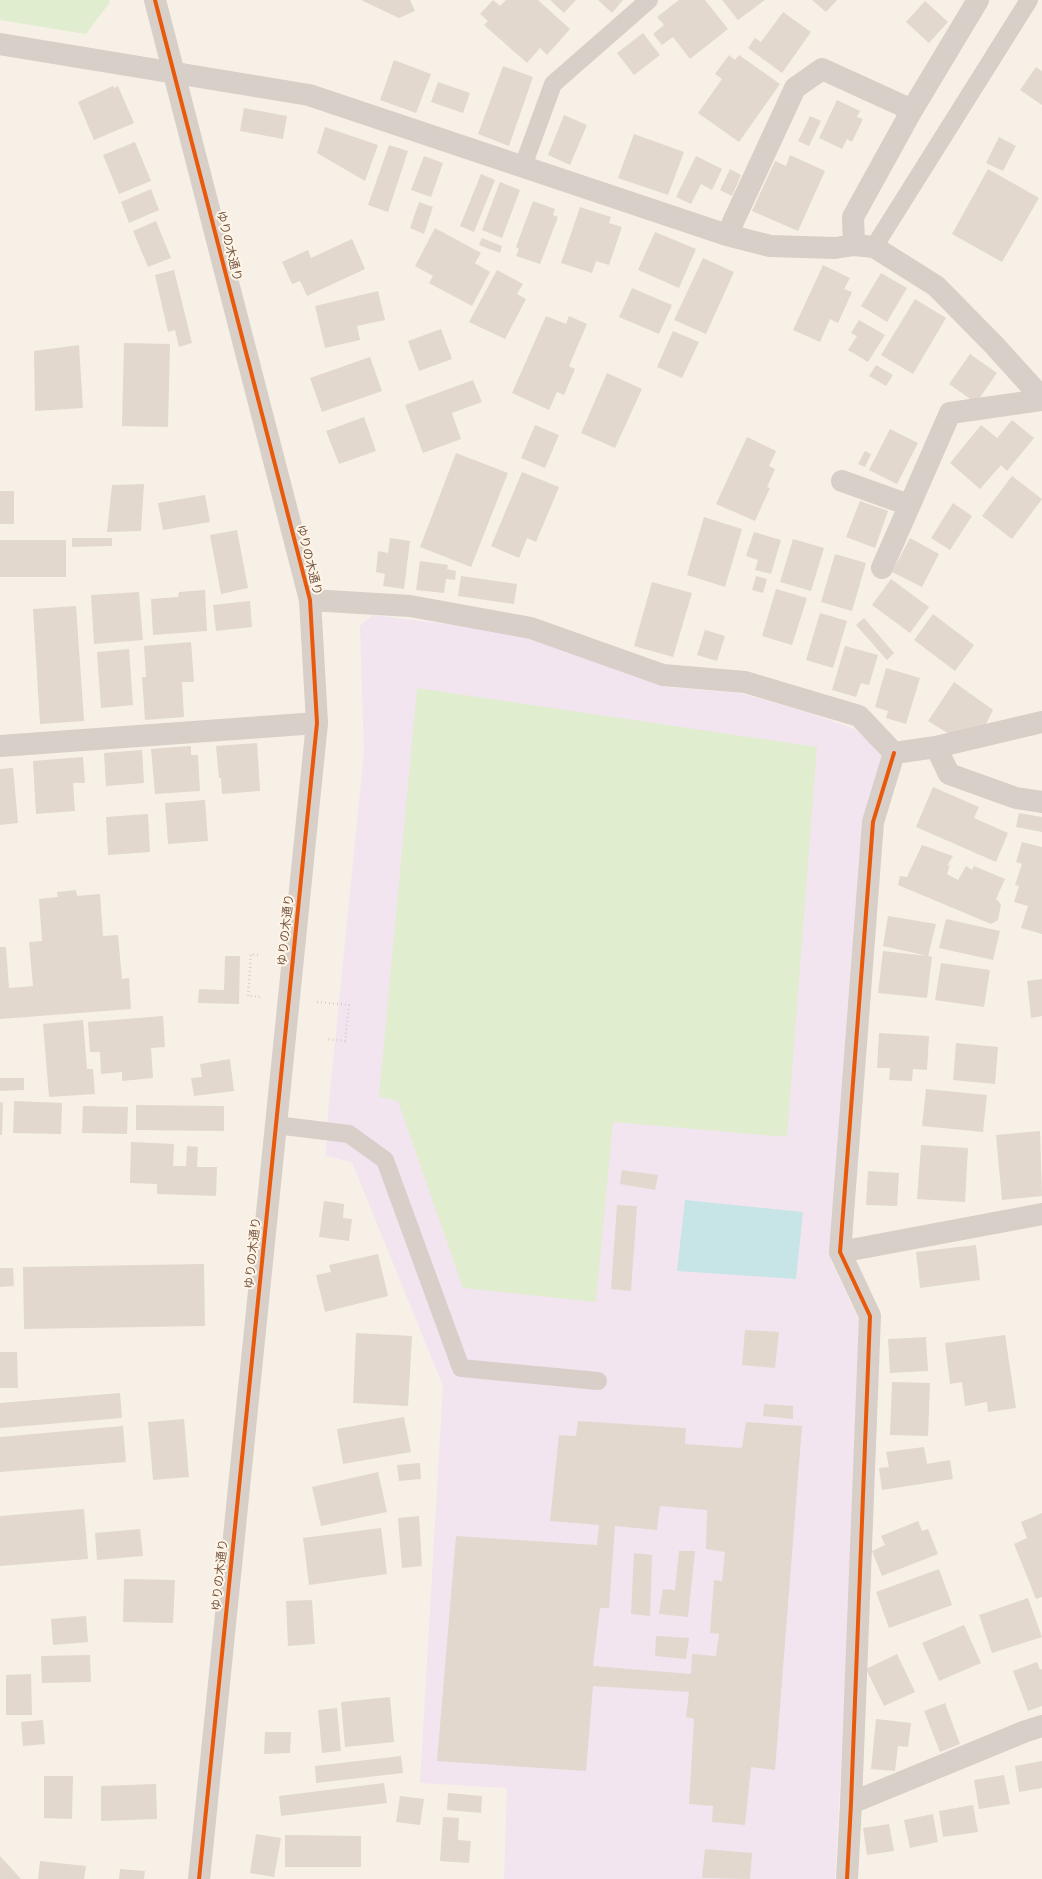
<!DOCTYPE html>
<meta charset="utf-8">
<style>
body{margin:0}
canvas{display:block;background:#f6f0e6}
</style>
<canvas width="1042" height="1879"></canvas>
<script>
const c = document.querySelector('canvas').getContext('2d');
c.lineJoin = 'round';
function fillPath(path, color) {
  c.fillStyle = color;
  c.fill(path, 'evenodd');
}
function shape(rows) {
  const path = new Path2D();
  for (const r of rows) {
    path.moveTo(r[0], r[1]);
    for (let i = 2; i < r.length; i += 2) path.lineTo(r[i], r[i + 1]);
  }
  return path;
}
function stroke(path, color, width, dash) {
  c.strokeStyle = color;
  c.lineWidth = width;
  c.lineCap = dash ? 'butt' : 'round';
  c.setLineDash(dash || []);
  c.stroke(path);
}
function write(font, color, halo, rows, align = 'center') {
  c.font = font + ' Inter,"Noto Sans JP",sans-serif';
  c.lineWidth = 4;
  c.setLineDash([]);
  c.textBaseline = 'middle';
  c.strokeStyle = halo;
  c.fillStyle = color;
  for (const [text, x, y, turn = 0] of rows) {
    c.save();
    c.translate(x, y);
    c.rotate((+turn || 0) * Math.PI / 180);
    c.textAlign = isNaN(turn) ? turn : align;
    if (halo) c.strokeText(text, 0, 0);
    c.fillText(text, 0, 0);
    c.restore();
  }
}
const education = shape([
 [373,615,517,633,666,687,739,693,804,711,865,733,882,758,850,1013,831,1260,864,1332,835,1879,504,1879,507,1788,420,1783,443,1386,352,1162,326,1156,328,1113,364,752,360,626]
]);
const green = shape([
 [0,0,109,0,110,2,86,34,0,20],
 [417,688,817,747,787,1137,613,1122,596,1302,463,1288,398,1101,379,1097]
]);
const water = shape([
 [685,1200,803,1212,796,1279,677,1271]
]);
const building = shape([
 [361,0,410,0,415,11,399,18],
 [493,0,500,6,506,0,538,0,570,29,547,55,540,48,527,63,484,25,488,21,480,14],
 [550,0,576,0,564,13],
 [598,0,623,0,612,13],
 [679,0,705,0,728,29,690,59,673,37,662,45,653,34,664,25,657,17],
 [722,0,765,0,738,20],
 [812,0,837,0,826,12],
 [925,1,948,22,929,43,906,22],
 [783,12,811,32,782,73,748,48,755,38,761,42],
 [643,33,660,55,634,75,617,53],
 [729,55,735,60,739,55,780,84,739,142,698,113,722,79,715,74],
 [394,60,431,74,416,113,380,100],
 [503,66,533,77,509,146,478,134],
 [1036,67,1042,71,1042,105,1020,90],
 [438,82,470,93,463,113,431,102],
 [113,86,114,88,118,86,134,123,94,140,78,102],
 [837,100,860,111,857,117,863,119,852,142,847,139,842,149,819,138],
 [244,108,287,116,283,139,240,131],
 [564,115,587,125,570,165,548,155],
 [810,116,821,121,809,146,798,141],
 [325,127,378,145,365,181,317,153],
 [634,134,684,152,668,195,618,178],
 [999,137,1016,146,1003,171,986,163],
 [135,142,151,181,119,194,103,155],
 [389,145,408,151,388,212,368,205],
 [790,155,825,171,798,231,752,211,775,161,786,166],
 [424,156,443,163,431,197,411,190],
 [696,156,722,169,712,190,701,184,691,204,676,197],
 [730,169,741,175,732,196,720,190],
 [988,169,1039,198,1002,262,952,234],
 [481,174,495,180,474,232,460,226],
 [500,182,520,190,502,238,482,230],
 [151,189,159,210,129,223,121,202],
 [533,201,555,209,553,215,558,217,540,264,516,256,519,249,516,247],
 [419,202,433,207,424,234,410,228],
 [580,207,611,217,609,223,622,227,609,265,596,261,592,273,561,263],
 [156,221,171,258,148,267,133,231],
 [435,228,481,253,475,263,490,272,472,306,429,283,433,276,415,266],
 [655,232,696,249,679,288,638,270],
 [482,238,502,246,500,253,479,245],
 [352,239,365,269,307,296,300,281,292,284,282,262,308,250,311,258],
 [703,258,734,272,706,334,674,320],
 [823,265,850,278,844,289,852,292,838,323,830,319,820,342,793,330],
 [174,270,192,343,179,347,175,330,168,332,155,275],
 [497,270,523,284,517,294,526,299,505,339,469,322],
 [881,273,907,288,887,322,861,306],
 [632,288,672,305,659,334,619,317],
 [378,291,385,320,357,326,360,340,325,348,315,306],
 [915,299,946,318,913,374,881,355],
 [546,316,566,324,569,316,587,324,569,366,575,369,564,395,557,392,549,410,512,393],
 [859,320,885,335,868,362,848,350,857,336,851,333],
 [441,329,452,359,419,371,408,341],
 [673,331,699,342,682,378,657,367],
 [124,343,170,344,168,427,122,426],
 [79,345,83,408,35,411,34,351],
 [970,354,997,373,976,403,949,384],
 [370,357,382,391,322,412,310,378],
 [876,365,893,375,886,386,869,376],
 [607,373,642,389,615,448,581,433],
 [473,380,482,402,452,413,461,439,423,453,405,405],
 [364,417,376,451,339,464,326,431],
 [1012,420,1034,438,1007,471,1001,465,980,489,950,463,981,425,997,438],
 [535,425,559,435,545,468,521,458],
 [890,429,918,443,897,484,869,470],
 [747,437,776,451,769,466,775,469,767,487,770,488,755,521,716,504],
 [865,451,871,454,865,467,858,464],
 [456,453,508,473,471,567,420,547],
 [522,472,559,487,536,542,527,538,519,558,491,546],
 [1012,476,1042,499,1012,539,982,516],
 [144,484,141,531,107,532,112,485],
 [0,491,14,491,14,524,0,524],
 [205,495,210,522,163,530,158,503],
 [860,501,888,511,875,548,846,537],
 [953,503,972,516,950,550,931,538],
 [704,517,742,529,725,587,687,575],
 [237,530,248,588,221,594,210,535],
 [754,532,781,540,771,574,755,570,758,560,746,556],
 [72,538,112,538,112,546,72,547],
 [390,538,410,541,404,589,383,586,385,574,376,572,378,551,388,553],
 [910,538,939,554,922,587,892,572],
 [793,539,824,548,811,591,780,582],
 [0,540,66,540,66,577,0,577],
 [835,554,866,563,852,611,821,602],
 [420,561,448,565,447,569,456,571,455,580,446,579,444,593,416,590],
 [461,576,517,584,514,604,458,596],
 [756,576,767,579,763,593,752,590],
 [891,579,929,607,910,633,872,605],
 [652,582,692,593,673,657,634,646],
 [776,589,807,598,792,645,762,636],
 [205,590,207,631,153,635,151,599,178,597,179,592],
 [139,592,143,640,94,644,91,595],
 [250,601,252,627,216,631,213,605],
 [76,606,84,721,40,724,33,609],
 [820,613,847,621,833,668,806,660],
 [933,614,974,645,955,671,914,640],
 [864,618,894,653,887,660,856,625],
 [705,630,725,636,717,661,697,655],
 [191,642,194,682,182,682,184,717,145,720,142,677,146,677,144,646],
 [845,646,878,655,869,685,861,683,856,697,832,690],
 [129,649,133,705,101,708,97,652],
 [886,668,920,678,906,724,886,718,888,711,875,707],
 [954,682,993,710,984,728,956,738,928,721],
 [257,743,260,791,222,794,221,778,219,778,216,746],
 [191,746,191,755,198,755,200,791,155,794,151,749],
 [142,750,144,783,106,786,104,753],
 [83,757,85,783,73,783,75,811,36,814,33,761],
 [13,768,18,823,0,825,0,769],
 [933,787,979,807,974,818,1008,833,996,862,916,827],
 [205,800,208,841,168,844,165,803],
 [1019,813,1042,817,1042,832,1016,827],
 [148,814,150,852,108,855,106,817],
 [1022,842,1042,847,1042,934,1021,928,1028,906,1014,902,1019,886,1015,885,1022,864,1016,862],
 [922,845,953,856,947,866,950,865,947,874,958,880,966,866,972,870,974,866,1005,879,996,899,1001,904,998,920,991,924,898,885,900,876,907,877],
 [76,890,77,896,100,894,103,936,118,935,122,979,129,978,131,1009,0,1019,0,947,6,947,9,988,33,986,29,942,42,941,39,899,58,897,57,892],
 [888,916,936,924,928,956,932,957,927,998,878,993,883,951,928,956,883,946],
 [946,919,1000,931,993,960,939,948],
 [225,956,240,956,239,1004,198,1003,199,989,224,990],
 [941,963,990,970,984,1007,935,1000],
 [1042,979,1042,1016,1031,1018,1027,981],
 [163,1016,165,1047,151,1048,153,1078,122,1081,122,1072,101,1074,100,1052,90,1052,88,1022],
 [83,1020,87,1069,93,1069,95,1094,49,1097,43,1024],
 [879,1033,929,1036,927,1070,913,1069,912,1081,889,1080,890,1068,877,1068],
 [956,1043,998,1047,995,1084,953,1080],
 [230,1059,234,1091,194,1096,191,1078,202,1077,200,1064],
 [0,1078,24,1078,24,1090,0,1091],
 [926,1089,987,1095,983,1132,922,1126],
 [14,1101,62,1103,61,1134,13,1133],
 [0,1102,3,1103,2,1135,0,1135],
 [136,1105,224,1106,224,1131,136,1130],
 [83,1106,128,1107,127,1134,82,1133],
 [1040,1131,1042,1196,1002,1200,996,1135],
 [131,1142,174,1144,173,1166,186,1166,187,1146,198,1147,197,1167,217,1167,216,1196,157,1194,157,1184,130,1183],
 [921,1145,968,1148,965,1202,917,1199],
 [622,1170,658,1175,655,1190,620,1184],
 [868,1171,899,1173,897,1206,866,1205],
 [324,1201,344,1204,343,1218,352,1219,349,1241,319,1237],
 [617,1205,637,1206,631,1291,611,1289],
 [976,1245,980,1280,920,1288,916,1252],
 [378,1254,388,1296,325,1312,316,1275,331,1272,329,1265],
 [204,1264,205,1326,24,1329,23,1267],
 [0,1268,13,1268,14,1286,0,1287],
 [745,1330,779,1332,775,1368,742,1365],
 [356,1333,412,1336,408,1406,353,1403],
 [1005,1335,1016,1408,988,1412,987,1402,965,1406,962,1382,950,1384,945,1343],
 [926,1337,928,1371,890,1373,888,1339],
 [0,1352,17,1352,18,1388,0,1388],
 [892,1382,930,1383,928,1436,890,1435],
 [120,1393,122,1418,0,1428,0,1403],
 [764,1404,793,1406,793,1419,763,1416],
 [404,1417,411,1452,343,1464,337,1429],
 [184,1419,189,1477,153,1480,148,1422],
 [578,1421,686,1428,685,1444,742,1448,746,1422,802,1426,775,1770,751,1767,745,1825,712,1822,713,1806,689,1804,694,1719,686,1717,689,1692,593,1686,586,1771,437,1761,456,1536,597,1545,599,1525,550,1521,559,1435,576,1436],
 [660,1506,707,1510,706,1549,725,1552,722,1581,714,1580,710,1633,719,1634,716,1656,692,1654,691,1674,593,1666,600,1608,609,1608,615,1526,657,1530],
 [123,1426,126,1462,0,1472,0,1437],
 [924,1447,927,1464,950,1460,953,1479,882,1490,879,1468,889,1467,886,1452],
 [420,1463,421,1479,399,1481,397,1465],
 [378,1472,387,1512,321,1526,312,1487],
 [84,1509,88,1559,0,1566,0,1516],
 [1042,1513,1042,1597,1036,1599,1014,1544,1027,1538,1021,1522],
 [419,1516,422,1566,402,1568,398,1518],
 [918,1521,922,1531,928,1529,938,1554,882,1576,872,1551,885,1545,881,1536],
 [381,1528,387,1574,309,1585,303,1538],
 [140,1529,143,1556,97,1560,95,1533],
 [679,1551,695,1551,688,1617,659,1614,663,1589,675,1590],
 [634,1553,652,1555,650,1616,631,1614],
 [939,1569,952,1605,889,1628,876,1592],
 [124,1579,175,1580,173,1623,123,1622],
 [1028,1598,1042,1637,992,1653,979,1615],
 [312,1600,315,1644,288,1646,286,1601],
 [86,1616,88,1642,53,1645,51,1619],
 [964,1625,981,1663,939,1681,922,1643],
 [656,1636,689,1638,686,1659,655,1656],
 [897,1654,915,1692,884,1706,866,1669],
 [90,1655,91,1682,42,1683,41,1656],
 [1037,1662,1040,1670,1042,1669,1042,1706,1028,1711,1013,1671],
 [31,1674,32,1715,6,1715,6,1675],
 [390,1697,394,1742,345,1747,341,1702],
 [945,1703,960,1744,940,1752,924,1711],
 [337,1708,341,1751,322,1753,318,1710],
 [876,1719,911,1723,908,1747,898,1746,895,1771,871,1769],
 [43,1720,45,1744,23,1746,21,1722],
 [265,1732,291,1732,290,1753,264,1754],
 [401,1756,403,1773,316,1783,315,1766],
 [1042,1761,1042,1788,1019,1792,1015,1766],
 [1004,1775,1010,1804,979,1809,974,1780],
 [44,1776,73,1776,72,1819,44,1818],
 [384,1783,387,1803,281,1816,279,1796],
 [156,1784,157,1819,101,1821,101,1786],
 [448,1793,482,1796,481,1813,447,1810],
 [400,1796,424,1799,420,1825,396,1822],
 [973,1805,978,1832,943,1837,939,1811],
 [933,1814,938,1842,910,1848,904,1820],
 [443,1817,459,1818,458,1840,471,1841,469,1863,440,1861],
 [889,1824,894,1851,867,1855,863,1828],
 [256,1834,281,1838,274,1877,250,1873],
 [285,1835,361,1836,361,1867,285,1867],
 [705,1849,752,1853,750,1879,702,1878],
 [0,1856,21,1879,0,1879],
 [40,1861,86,1866,84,1879,38,1879],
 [120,1869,145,1871,144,1879,119,1879]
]);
const path = shape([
 [258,955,251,954,248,996,262,997],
 [317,1002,349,1005,345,1041,327,1039]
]);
const lane = shape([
 [523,166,553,84,649,0],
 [874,247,1029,0],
 [276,1125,349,1134,385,1160,461,1368,598,1381]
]);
const street = shape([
 [0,44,309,95,727,235,770,246,835,248,854,245,874,247,936,286,994,345,1042,398],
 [727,235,795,88,822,69,912,110],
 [854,245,853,217,912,110,978,0],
 [842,481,909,505],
 [882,568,950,413,1042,400],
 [310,600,410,606,531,628,663,675,745,682,859,716,894,753],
 [0,746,317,723],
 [936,747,949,774,1016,798,1042,802],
 [894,753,936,747,1042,722],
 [840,1252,1042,1214],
 [851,1803,1026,1731,1042,1726],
 [847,1879,851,1803,870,1316,840,1252,873,822,894,753]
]);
const secondary = shape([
 [155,0,310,600,317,723,199,1879]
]);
const cycleway = shape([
 [155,0,310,600,317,723,199,1879],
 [847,1879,851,1803,870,1316,840,1252,873,822,894,753]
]);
const streetNames = [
 ["ゆりの木通り",229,246,76],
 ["ゆりの木通り",309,560,76],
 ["ゆりの木通り",286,930,-84],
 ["ゆりの木通り",253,1253,-84],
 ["ゆりの木通り",220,1575,-84]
];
fillPath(education, '#f2e5f0');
fillPath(green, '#e1edcf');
fillPath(water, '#c7e5e7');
fillPath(building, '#e3d8cd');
stroke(path, '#dad0ca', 2.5, [1, 3]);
stroke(lane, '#d8cfc8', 18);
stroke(street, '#d8cfc8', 22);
stroke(secondary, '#d8cfc8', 22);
stroke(cycleway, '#e8590c', 4);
write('12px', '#755645', '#fff5e6', streetNames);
</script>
